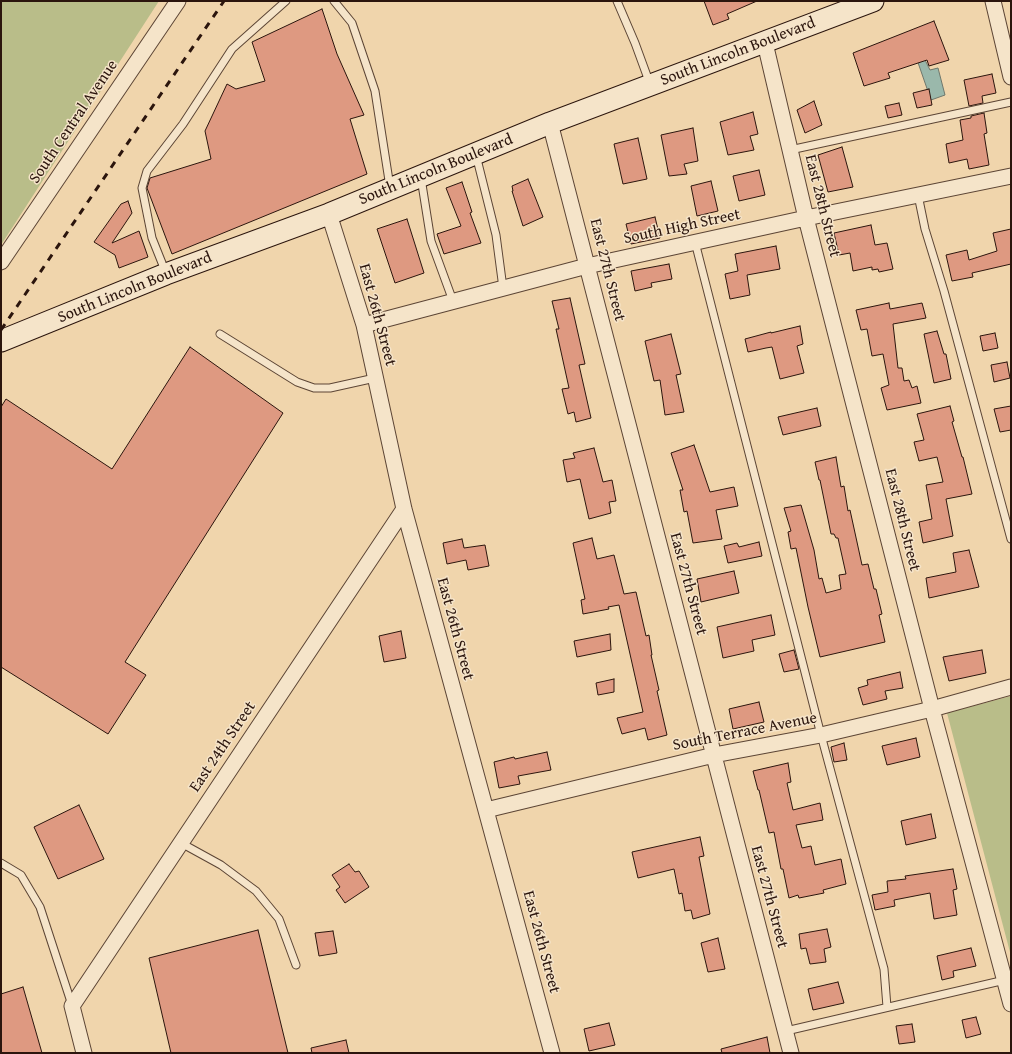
<!DOCTYPE html>
<style>
body{margin:0}
#map{position:relative;width:1012px;height:1054px;overflow:hidden;background:#f0d5ac;font-family:"Gentium Book Plus",serif}
canvas{display:block}
.frame{position:absolute;inset:0;border:2px solid #2b150d;pointer-events:none}
</style>
<div id="map">
<canvas width="1012" height="1054"></canvas>
<div class="frame"></div>
</div>
<script>
const c = document.querySelector('canvas').getContext('2d');
c.lineJoin = 'round';
function fillPath(path, color) {
  c.fillStyle = color;
  c.fill(path, 'evenodd');
}
function shape(rows) {
  const path = new Path2D();
  for (const r of rows) {
    path.moveTo(r[0], r[1]);
    for (let i = 2; i < r.length; i += 2) path.lineTo(r[i], r[i + 1]);
  }
  return path;
}
function stroke(path, color, width, dash) {
  c.strokeStyle = color;
  c.lineWidth = width;
  c.lineCap = dash ? 'butt' : 'round';
  c.setLineDash(dash || []);
  c.stroke(path);
}
function write(font, color, halo, rows, align = 'center') {
  c.font = font + ' "Gentium Book Plus",serif';
  c.lineWidth = 3;
  c.setLineDash([]);
  c.textBaseline = 'middle';
  c.strokeStyle = halo;
  c.fillStyle = color;
  for (const [text, x, y, turn = 0] of rows) {
    c.save();
    c.translate(x, y);
    c.rotate((+turn || 0) * Math.PI / 180);
    c.textAlign = isNaN(turn) ? turn : align;
    if (halo) c.strokeText(text, 0, 0);
    c.fillText(text, 0, 0);
    c.restore();
  }
}
const green = shape([
 [1,1,159,1,1,245],
 [1011,696,1011,956,947,713]
]);
const water = shape([
 [921,52,930,70,938,68,945,95,931,100,915,54,921,52]
]);
const building = shape([
 [704,1,757,1,727,14,729,19,713,25,704,1],
 [322,9,337,54,364,115,350,119,367,174,172,254,147,188,150,178,211,159,205,131,227,84,236,89,265,81,252,42,322,9],
 [934,21,949,60,929,66,927,60,888,73,890,78,864,86,853,53,934,21],
 [992,74,996,93,982,96,983,103,969,106,964,80,992,74],
 [929,89,932,105,917,108,913,93,929,89],
 [814,101,822,125,805,133,797,110,814,101],
 [899,103,902,115,888,118,885,106,899,103],
 [753,112,758,134,750,136,754,150,728,155,720,122,753,112],
 [984,113,987,133,984,134,989,165,969,169,967,159,949,163,946,144,963,140,960,120,971,118,971,116,984,113],
 [693,128,698,161,684,164,687,174,669,176,661,135,693,128],
 [638,138,647,179,623,184,614,144,638,138],
 [842,147,853,187,828,192,818,155,842,147],
 [759,170,765,195,739,201,733,176,759,170],
 [528,179,543,217,523,226,512,191,513,191,512,186,528,179],
 [711,181,718,211,697,216,691,186,711,181],
 [462,182,472,212,470,213,481,243,444,254,437,234,461,226,446,188,462,182],
 [128,201,132,213,112,243,139,231,148,257,119,268,115,255,94,242,121,204,128,201],
 [655,217,660,238,631,244,626,224,655,217],
 [407,219,424,273,395,283,377,229,407,219],
 [871,225,875,245,887,243,893,269,879,272,878,269,872,270,872,267,853,271,850,253,839,255,834,233,871,225],
 [1011,229,1011,264,972,273,973,277,952,281,946,255,967,250,969,260,997,251,993,233,1011,229],
 [776,246,780,269,747,275,750,295,730,299,725,274,738,271,735,254,776,246],
 [669,264,672,279,651,283,652,287,635,291,631,271,669,264],
 [570,298,585,364,579,365,591,418,576,422,574,412,568,414,562,389,569,388,556,329,559,329,552,301,570,298],
 [889,303,890,309,922,303,926,318,893,324,898,368,902,368,904,381,909,380,912,388,917,386,921,403,887,410,881,388,889,385,883,354,872,356,867,329,861,330,856,310,889,303],
 [800,326,803,344,797,346,804,373,780,379,772,347,766,348,748,352,745,339,771,332,771,333,800,326],
 [937,331,944,354,946,354,951,379,934,383,924,334,937,331],
 [995,333,998,348,983,351,980,336,995,333],
 [671,334,681,374,676,375,684,412,665,415,660,380,654,381,645,341,671,334],
 [190,347,283,413,125,662,146,675,108,734,1,667,1,407,6,399,112,469,190,347],
 [1007,362,1010,378,994,382,991,365,1007,362],
 [950,406,954,421,952,422,962,457,963,457,972,494,946,499,953,536,923,543,919,522,932,519,926,485,943,482,937,457,919,461,914,442,924,440,917,414,950,406],
 [1011,406,1011,430,1000,432,994,409,1011,406],
 [817,408,821,426,783,435,778,417,817,408],
 [694,445,710,492,734,487,738,506,716,510,722,539,693,543,687,511,684,512,680,490,683,490,671,453,694,445],
 [594,448,603,482,612,480,616,501,609,502,611,513,589,519,580,479,567,482,563,460,575,458,573,453,594,448],
 [836,457,841,487,844,486,848,511,850,510,862,565,868,564,874,589,876,589,882,614,879,615,885,642,820,657,808,607,796,548,791,549,788,532,791,531,784,508,801,505,814,550,819,579,822,578,826,593,841,589,839,575,846,574,838,538,836,538,834,534,831,534,820,480,819,480,815,462,836,457],
 [592,538,597,559,614,555,624,594,636,592,646,636,649,635,652,655,651,655,659,690,657,691,667,735,648,740,645,728,622,734,617,718,643,712,619,605,608,607,609,609,583,614,581,600,585,599,573,543,592,538],
 [462,539,464,548,485,545,489,566,468,570,466,560,447,564,443,543,462,539],
 [759,542,762,556,728,563,724,546,737,543,739,547,759,542],
 [969,550,979,587,929,598,926,578,956,572,953,553,969,550],
 [734,571,739,593,701,602,697,579,734,571],
 [771,615,775,635,752,640,754,651,723,658,717,627,771,615],
 [401,631,406,658,384,662,379,636,401,631],
 [610,634,611,650,577,657,574,641,610,634],
 [794,650,799,669,784,672,779,654,794,650],
 [982,650,986,673,949,681,943,657,982,650],
 [900,672,903,688,885,691,887,699,863,705,858,688,868,685,867,680,900,672],
 [614,679,614,692,598,695,596,683,614,679],
 [759,702,764,722,733,729,729,709,759,702],
 [916,738,920,757,887,765,882,746,916,738],
 [844,743,847,760,834,762,831,747,844,743],
 [547,752,551,770,518,776,520,784,499,788,494,762,514,757,515,759,547,752],
 [788,763,791,782,787,783,793,810,820,803,823,820,796,825,802,848,811,846,815,865,841,859,846,884,823,890,824,893,799,898,798,895,789,898,783,869,781,869,774,832,769,833,759,790,758,790,753,771,788,763],
 [79,805,104,859,58,879,34,827,79,805],
 [931,814,936,838,906,845,901,821,931,814],
 [700,837,704,856,699,857,710,914,693,919,691,910,685,911,682,893,679,894,674,869,638,878,632,852,700,837],
 [349,864,355,872,359,871,369,887,345,903,336,890,340,887,332,875,349,864],
 [953,869,957,889,953,890,957,915,934,919,930,893,894,900,895,906,875,910,872,895,888,892,887,881,906,879,905,876,953,869],
 [827,929,831,947,824,949,826,962,810,964,806,948,801,949,799,934,827,929],
 [258,930,288,1053,171,1053,149,958,258,930],
 [333,931,337,953,319,956,315,933,333,931],
 [718,938,725,969,708,972,701,943,718,938],
 [971,948,976,966,953,971,954,977,942,980,937,956,971,948],
 [838,982,844,1003,813,1010,808,989,838,982],
 [23,987,42,1053,1,1053,1,994,23,987],
 [976,1017,981,1034,966,1038,962,1020,976,1017],
 [609,1023,615,1045,589,1051,584,1029,609,1023],
 [912,1024,915,1042,899,1044,896,1026,912,1024],
 [767,1037,770,1053,722,1053,721,1049,767,1037],
 [346,1040,349,1053,312,1053,311,1048,346,1040]
]);
const lane = shape([
 [334,1,352,23,375,91,390,187],
 [617,1,635,43,650,84],
 [790,150,1011,102],
 [476,155,496,235,503,288],
 [421,178,431,241,453,301],
 [918,195,925,229,944,291,1011,539],
 [695,242,821,735,884,969,887,1007],
 [166,273,152,238,142,188,147,171,183,124,232,49,286,1],
 [220,334,297,382,314,388,330,388,375,378],
 [181,843,221,865,256,891,279,919,296,965],
 [1,863,21,875,40,907,72,1005],
 [786,1031,1005,980]
]);
const street = shape([
 [993,1,1011,77],
 [765,43,806,218,932,709,1011,1004],
 [550,123,791,1053],
 [329,214,364,325,404,509,552,1053],
 [1,262,178,1],
 [364,325,587,266,806,218,1011,176],
 [486,810,714,755,821,735,932,709,1011,687],
 [84,1053,72,1006,404,509]
]);
const secondary = shape([
 [1,341,166,274,329,214,550,123,873,1]
]);
const rail = shape([
 [1,330,224,1]
]);
const streetNames = [
 ["South Lincoln Boulevard",738,52,-21],
 ["South Central Avenue",74,122,-56],
 ["South Lincoln Boulevard",436,170,-22],
 ["East 28th Street",822,206,76],
 ["South High Street",682,227,-12],
 ["East 27th Street",607,270,76],
 ["South Lincoln Boulevard",135,288,-22],
 ["East 26th Street",377,315,75],
 ["East 28th Street",902,520,76],
 ["East 27th Street",688,584,75],
 ["East 26th Street",455,629,75],
 ["South Terrace Avenue",745,732,-11],
 ["East 24th Street",223,747,-56],
 ["East 27th Street",769,897,75],
 ["East 26th Street",541,942,75]
];
fillPath(green, '#b9bd89');
fillPath(water, '#9ab8ab');
stroke(water, '#6e776c', 1);
fillPath(building, '#de9981');
stroke(building, '#2b150d', 1);
stroke(lane, '#5c4535', 9);
stroke(street, '#5c4535', 17);
stroke(secondary, '#2b150d', 23);
stroke(lane, '#f5e4c9', 7);
stroke(street, '#f5e4c9', 15);
stroke(secondary, '#f5e4c9', 21);
stroke(rail, '#2b150d', 3, [7, 7]);
write('16px', '#2b150d', '#f5e4c9', streetNames);
</script>
